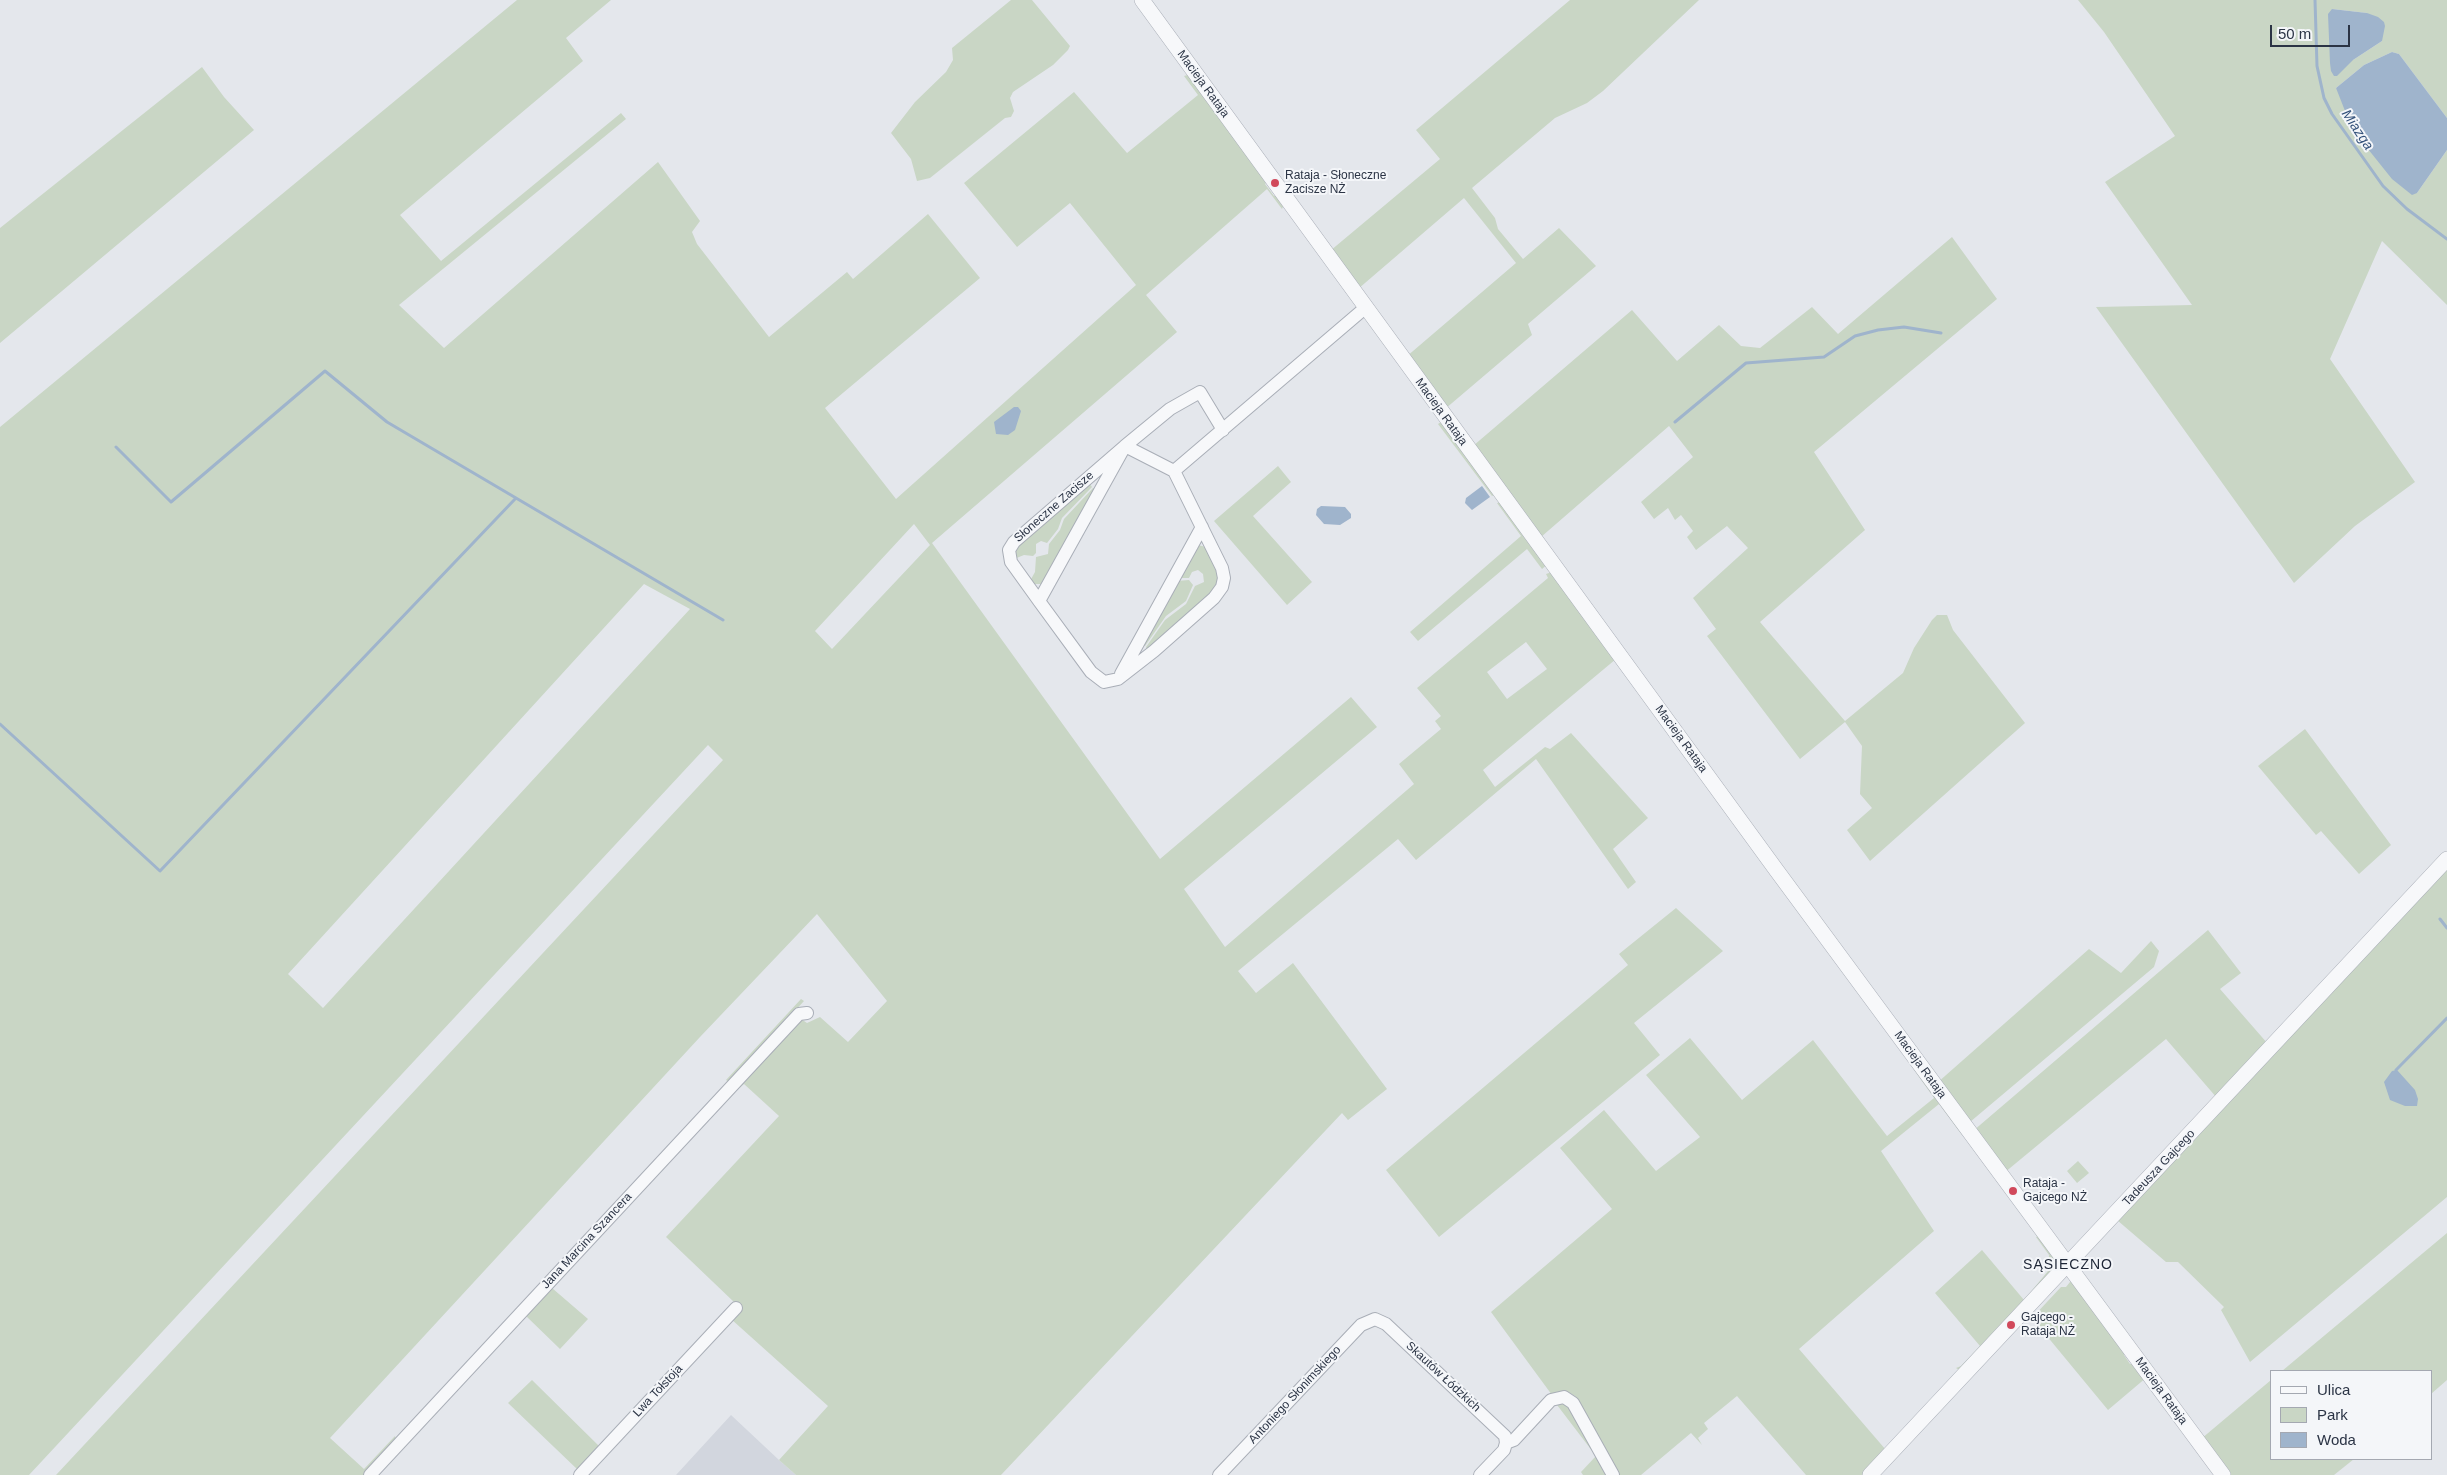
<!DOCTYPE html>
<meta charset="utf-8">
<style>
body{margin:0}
#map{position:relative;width:2447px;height:1475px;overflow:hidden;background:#e4e7ec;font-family:Arial,sans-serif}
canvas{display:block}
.legend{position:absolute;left:2270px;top:1370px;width:162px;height:90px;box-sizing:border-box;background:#f4f6f9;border:1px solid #a4a8b1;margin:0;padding:6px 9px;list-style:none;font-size:15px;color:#2b3445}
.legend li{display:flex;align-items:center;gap:10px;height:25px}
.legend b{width:25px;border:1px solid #a4a8b1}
.scale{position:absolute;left:2270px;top:25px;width:80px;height:22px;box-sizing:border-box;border:2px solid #2b3445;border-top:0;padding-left:6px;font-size:15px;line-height:18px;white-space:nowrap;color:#2b3445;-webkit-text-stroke:4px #f4f6f9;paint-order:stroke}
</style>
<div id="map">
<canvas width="2447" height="1475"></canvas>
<ul class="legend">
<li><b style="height:6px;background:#f7f8fa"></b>Ulica</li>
<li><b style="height:14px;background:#c9d6c5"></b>Park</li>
<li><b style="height:14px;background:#9fb4cc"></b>Woda</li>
</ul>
<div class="scale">50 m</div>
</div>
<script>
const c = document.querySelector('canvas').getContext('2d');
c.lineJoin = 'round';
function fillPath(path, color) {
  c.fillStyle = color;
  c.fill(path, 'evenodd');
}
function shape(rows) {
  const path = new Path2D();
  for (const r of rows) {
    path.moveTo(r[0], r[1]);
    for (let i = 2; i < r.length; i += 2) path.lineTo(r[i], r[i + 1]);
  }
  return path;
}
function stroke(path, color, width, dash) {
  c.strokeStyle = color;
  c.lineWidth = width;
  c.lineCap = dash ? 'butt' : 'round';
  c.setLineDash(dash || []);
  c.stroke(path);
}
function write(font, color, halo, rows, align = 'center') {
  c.font = font + ' Arial,sans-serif';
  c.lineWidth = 4;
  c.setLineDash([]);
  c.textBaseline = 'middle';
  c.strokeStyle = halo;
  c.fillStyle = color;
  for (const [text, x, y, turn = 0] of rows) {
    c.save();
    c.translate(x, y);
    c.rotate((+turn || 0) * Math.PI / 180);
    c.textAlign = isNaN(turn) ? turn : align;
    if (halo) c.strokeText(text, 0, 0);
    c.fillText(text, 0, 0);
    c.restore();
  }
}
const built = shape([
 [731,1415,779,1460,796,1475,676,1475]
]);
const green = shape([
 [517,0,611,0,566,38,583,61,400,215,441,261,621,113,626,119,399,305,444,348,658,162,700,221,692,232,697,244,769,337,847,272,853,279,928,214,980,278,825,408,896,499,1136,285,1070,203,1017,247,964,183,1074,92,1127,153,1198,95,1184,76,1191,74,1267,182,1265,184,1274,196,1277,195,1284,204,1282,209,1267,189,1146,295,1177,332,932,543,1160,859,1351,697,1377,727,1184,889,1225,947,1414,784,1399,764,1441,729,1435,721,1441,716,1417,688,1548,578,1546,574,1552,572,1616,659,1483,770,1495,787,1545,747,1550,749,1571,733,1648,818,1613,849,1636,882,1628,889,1536,759,1416,860,1398,839,1238,971,1256,993,1293,963,1387,1089,1348,1120,1342,1113,1001,1475,796,1475,779,1460,828,1406,731,1319,735,1303,666,1237,779,1116,744,1084,737,1090,736,1086,801,1019,807,1023,820,1017,848,1042,887,1001,817,914,700,1037,330,1438,364,1469,395,1436,396,1440,364,1475,56,1475,723,760,708,745,29,1475,0,1475,0,427],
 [914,524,930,545,832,649,815,631],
 [644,584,690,609,323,1008,288,974],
 [1526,642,1547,669,1507,699,1487,672],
 [1011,0,1032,0,1070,46,1068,50,1053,65,1013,92,1010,98,1014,111,1011,117,1005,118,930,178,917,181,911,159,891,133,915,102,946,72,953,60,952,48],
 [1570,0,1699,0,1603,91,1587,103,1555,118,1472,188,1495,218,1498,229,1523,259,1559,228,1596,266,1528,324,1532,335,1445,409,1406,357,1516,263,1464,198,1358,289,1330,251,1440,159,1416,130],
 [2078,0,2447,0,2447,118,2399,54,2392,52,2364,65,2336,88,2417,193,2447,150,2447,305,2382,241,2330,359,2415,482,2355,526,2294,583,2096,307,2192,305,2105,182,2175,136,2104,32],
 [2332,9,2367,13,2382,41,2353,60],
 [202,67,224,97,254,130,0,343,0,228],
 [1952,237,1997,299,1814,452,1865,530,1760,622,1845,721,1903,673,1914,648,1932,620,1937,615,1947,615,1953,630,2025,723,1870,861,1847,830,1872,808,1860,794,1862,746,1845,722,1800,759,1707,636,1716,629,1693,598,1748,548,1727,526,1696,550,1687,537,1693,531,1681,515,1675,520,1668,508,1654,519,1641,502,1693,457,1669,426,1541,537,1473,446,1632,310,1677,361,1719,325,1741,346,1760,348,1812,307,1838,334],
 [1444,420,1494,495,1492,496,1438,424],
 [1278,466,1291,482,1253,516,1312,582,1287,605,1214,521],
 [1089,483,1092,487,1062,518,1058,529,1047,543,1041,541,1036,544,1036,553,1033,556,1024,555,1014,559,1013,551],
 [1093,488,1097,489,1041,584,1033,584,1030,581,1035,572,1036,557,1048,554,1049,544,1060,530,1064,519],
 [1503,502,1548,564,1542,569,1527,549,1418,641,1410,632,1521,536,1497,503],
 [1198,545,1206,547,1217,567,1218,586,1147,651,1146,647,1165,620,1186,604,1195,586,1204,582,1203,574,1198,570,1192,572,1189,578,1178,578],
 [1189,580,1193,585,1186,601,1166,616,1145,646,1141,645,1177,581],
 [2305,729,2391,845,2359,874,2321,831,2316,835,2258,766],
 [2447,865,2447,1197,2250,1362,2221,1310,2224,1307,2178,1262,2166,1262,2117,1220],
 [1676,908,1723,951,1634,1023,1660,1055,1439,1237,1386,1170,1628,965,1619,954],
 [2208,930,2241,973,2220,989,2268,1044,2217,1098,2166,1039,2004,1173,1973,1131],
 [2151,941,2159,951,2154,967,1970,1122,1937,1083,2089,949,2121,973],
 [801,999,804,1001,729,1082,726,1080],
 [1690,1038,1742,1100,1813,1040,1887,1136,1934,1098,1912,1067,1916,1067,1964,1131,1962,1135,1939,1104,1881,1151,1934,1231,1799,1349,1886,1450,1863,1475,1806,1475,1737,1396,1704,1423,1708,1429,1698,1438,1702,1445,1691,1433,1641,1475,1617,1475,1575,1396,1566,1391,1552,1395,1491,1312,1612,1209,1560,1148,1604,1110,1656,1171,1700,1137,1646,1075],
 [2078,1161,2089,1173,2077,1183,2067,1171],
 [2447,1233,2447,1380,2431,1394,2431,1371,2282,1371],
 [2042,1234,2059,1263,1959,1370,1956,1368,1961,1366,1980,1346,1935,1293,1982,1250,2024,1300,2048,1271,2049,1255,2036,1237],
 [2070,1282,2073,1282,2128,1352,2124,1355,2130,1364,2137,1363,2147,1377,2108,1410,2032,1318,2061,1287,2066,1287],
 [552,1288,588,1319,560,1349,526,1316],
 [532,1380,600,1447,578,1470,508,1403],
 [2271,1380,2271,1459,2354,1459,2334,1475,2227,1475,2201,1439],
 [1554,1401,1568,1405,1609,1475,1583,1475,1581,1472,1596,1456]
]);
const water = shape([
 [2332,9,2367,13,2378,17,2384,22,2385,26,2382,41,2353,60,2337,76,2334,76,2331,71,2330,63,2328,14],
 [2392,52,2399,54,2447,118,2447,150,2417,193,2412,195,2392,179,2364,144,2349,121,2336,88,2364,65],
 [1014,407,1018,407,1021,411,1015,430,1008,435,996,434,994,422],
 [1482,486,1490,497,1472,510,1465,503,1466,498],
 [1321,506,1345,507,1351,514,1351,518,1340,525,1324,524,1316,515,1317,509],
 [2397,1070,2415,1090,2418,1099,2417,1106,2405,1106,2390,1100,2384,1082,2392,1071]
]);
const stream = shape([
 [2315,0,2317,66,2324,98,2332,114,2383,186,2407,209,2447,239],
 [1675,422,1746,363,1824,357,1855,336,1878,330,1904,327,1941,333],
 [116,447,171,502,325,371,387,422,723,620],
 [0,724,160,871,516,498],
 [2440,919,2447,928],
 [2396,1070,2447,1018]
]);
const minor = shape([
 [1174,471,1125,446,1014,542,1009,550,1011,562,1039,601,1091,672,1104,682,1118,679,1154,651,1214,598,1222,587,1224,578,1222,568,1174,471,1365,308],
 [1039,601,1125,446,1170,409,1200,392,1223,430],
 [1121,674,1202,527],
 [1506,1443,1514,1440,1551,1400,1564,1397,1573,1403,1613,1475],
 [370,1475,799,1014,807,1013],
 [580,1475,736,1308],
 [1219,1475,1361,1325,1375,1319,1386,1324,1505,1436,1506,1443,1504,1450,1480,1475]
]);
const tertiary = shape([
 [1142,0,1777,871,2223,1475],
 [1870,1475,2447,859]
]);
const markers = [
 [1275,183,5,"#d1495b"],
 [2013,1191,5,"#d1495b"],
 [2011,1325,5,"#d1495b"]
];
const streetNames = [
 ["Macieja Rataja",1203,84,54],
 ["Macieja Rataja",1441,412,54],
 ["Słoneczne Zacisze",1054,507,-41],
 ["Macieja Rataja",1681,739,54],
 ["Macieja Rataja",1920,1065,54],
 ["Tadeusza Gajcego",2159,1168,-47],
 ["Jana Marcina Szancera",587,1241,-47],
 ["Skautów Łódzkich",1443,1377,43],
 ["Lwa Tołstoja",658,1391,-47],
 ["Macieja Rataja",2161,1391,54],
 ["Antoniego Słonimskiego",1295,1395,-47]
];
const poiNames = [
 ["Rataja - Słoneczne",1285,176],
 ["Zacisze NŻ",1285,190],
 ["Rataja -",2023,1184],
 ["Gajcego NŻ",2023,1198],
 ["Gajcego -",2021,1318],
 ["Rataja NŻ",2021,1332]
];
const waterNames = [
 ["Miazga",2357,130,56]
];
const neighbourhoodNames = [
 ["SĄSIECZNO",2068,1265]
];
fillPath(built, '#d2d6de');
fillPath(green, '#c9d6c5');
fillPath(water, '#9fb4cc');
stroke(stream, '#9fb4cc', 3);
stroke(minor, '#a9aeb7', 14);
stroke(tertiary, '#a9aeb7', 16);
stroke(minor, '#f7f8fa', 12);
stroke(tertiary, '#f7f8fa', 15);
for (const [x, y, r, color] of markers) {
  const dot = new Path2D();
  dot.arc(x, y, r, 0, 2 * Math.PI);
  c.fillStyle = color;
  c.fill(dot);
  stroke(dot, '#f4f6f9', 2);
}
write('12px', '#2b3445', '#f4f6f9', streetNames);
write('12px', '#2b3445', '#f4f6f9', poiNames, 'left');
write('italic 14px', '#34527a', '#f4f6f9', waterNames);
c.letterSpacing = '1px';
write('14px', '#1d2536', '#f4f6f9', neighbourhoodNames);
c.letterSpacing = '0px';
</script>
